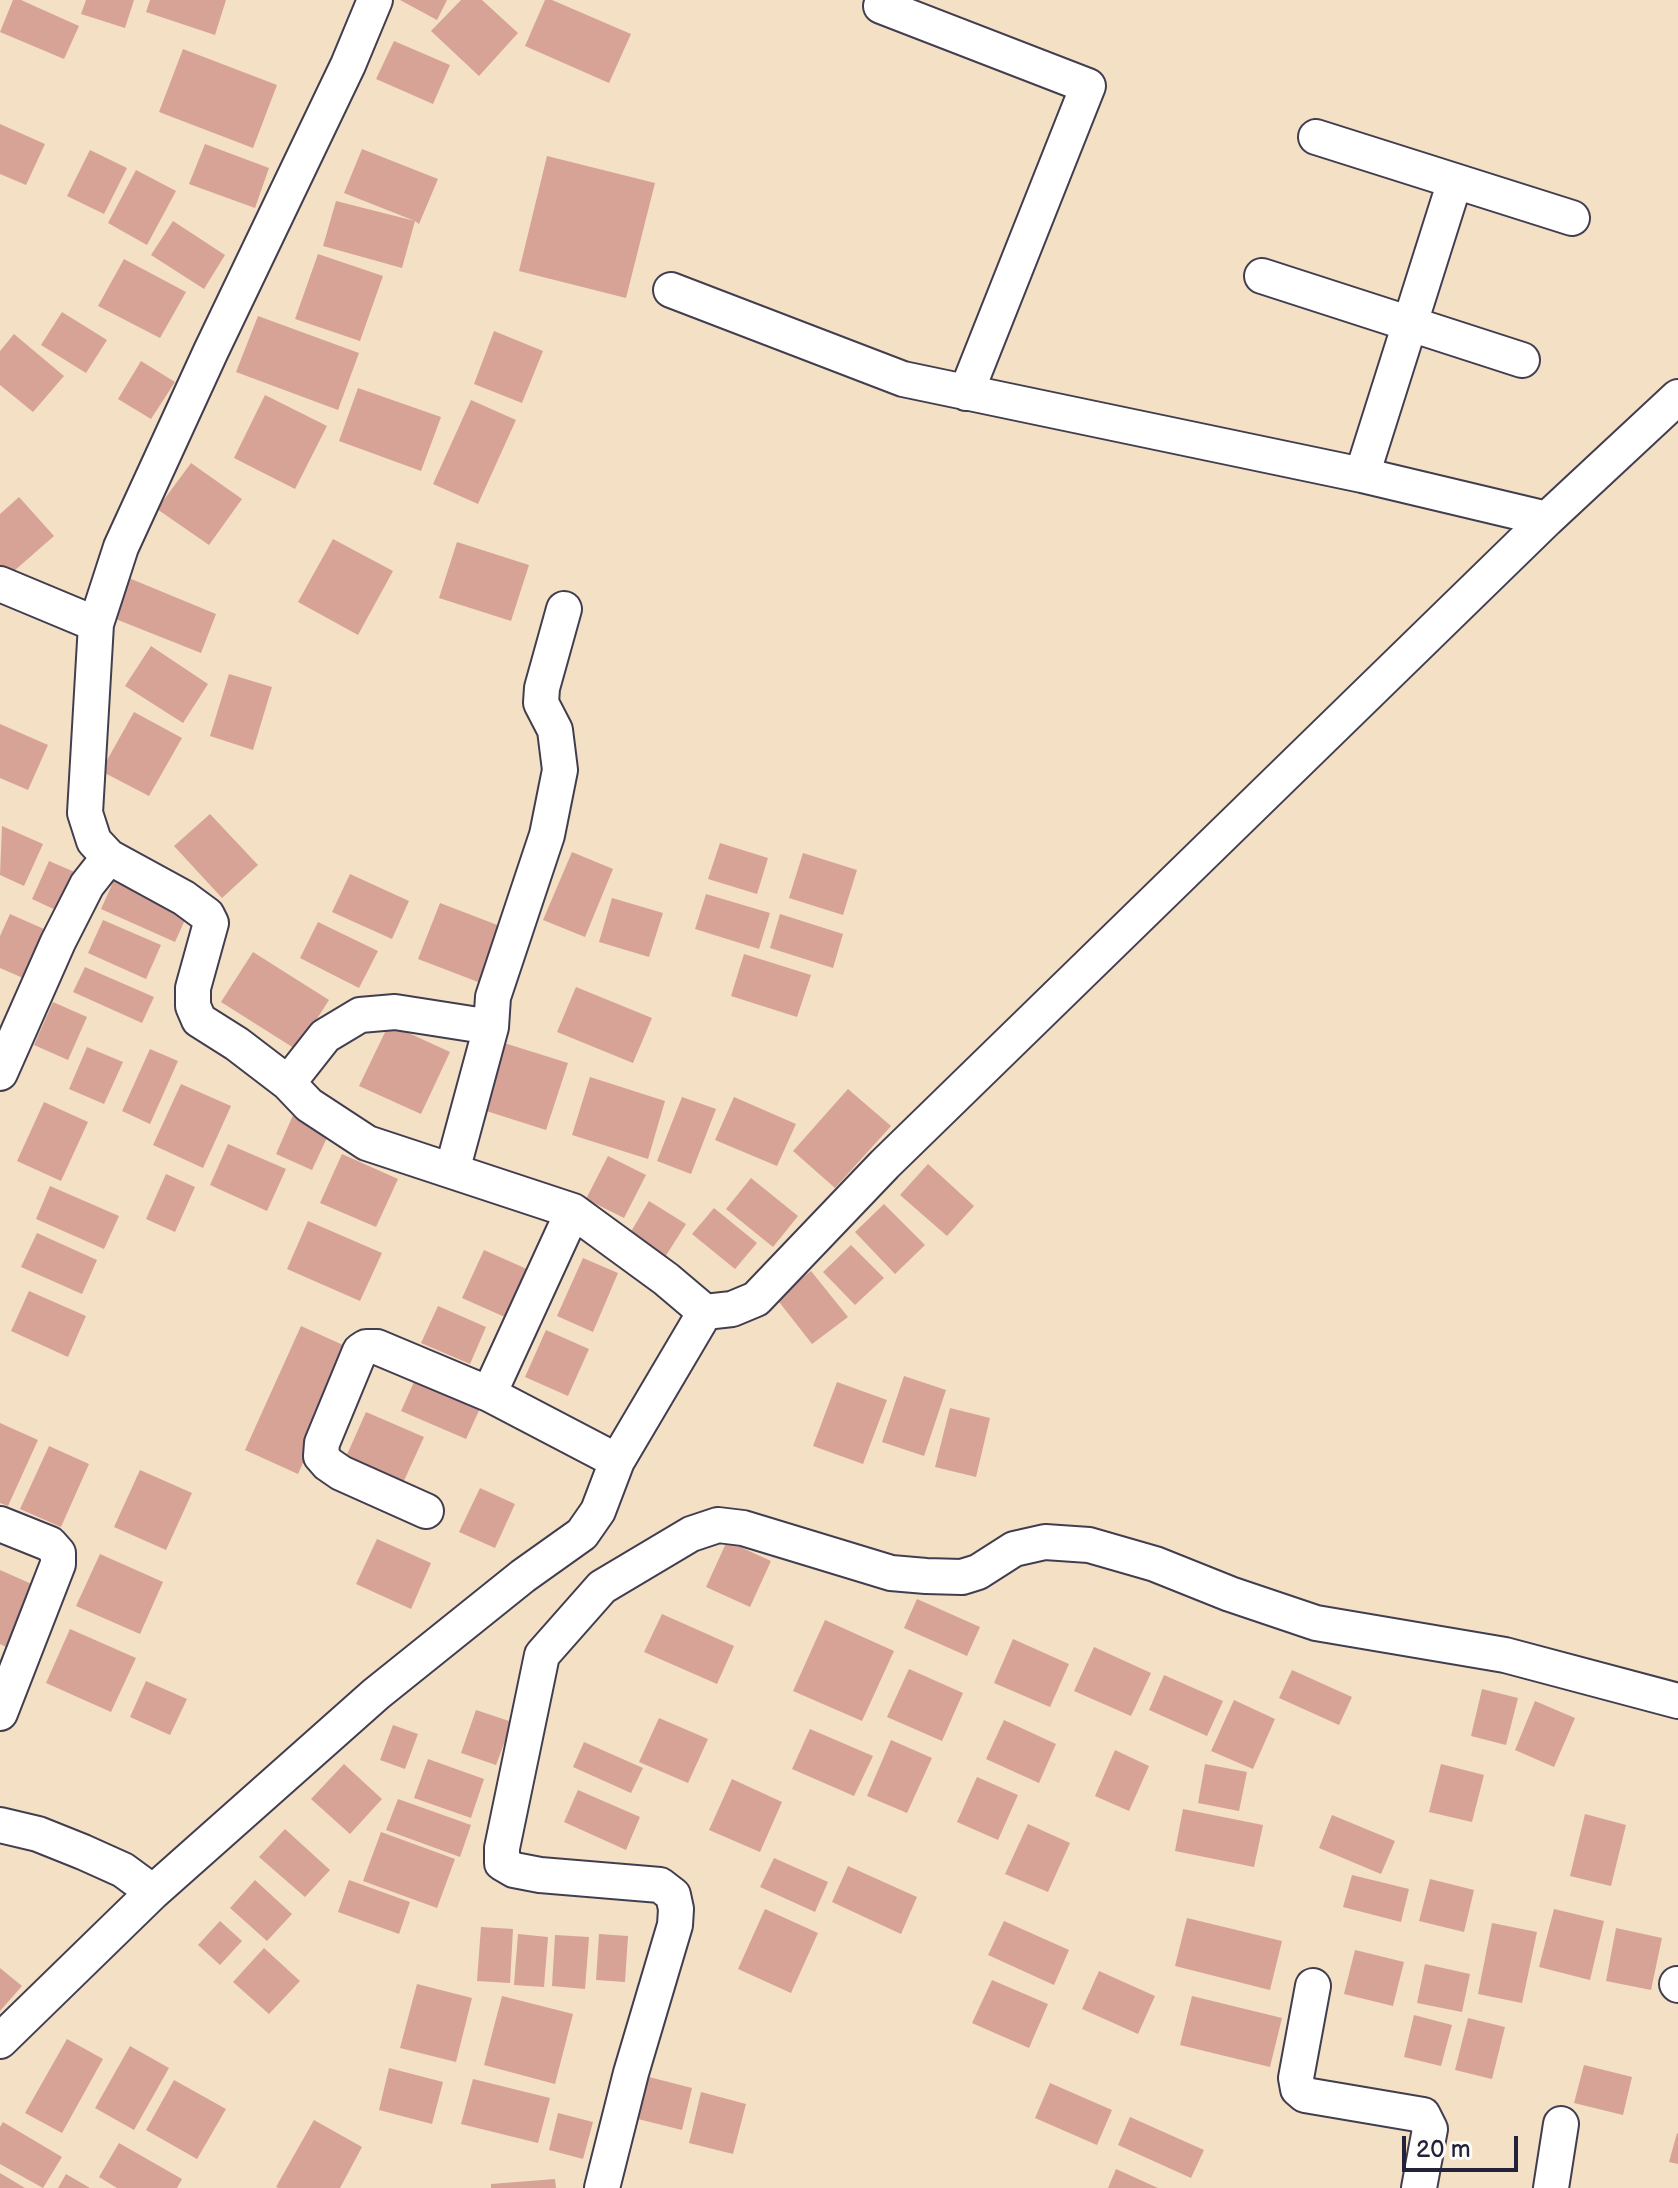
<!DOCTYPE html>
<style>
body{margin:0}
#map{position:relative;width:1678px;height:2188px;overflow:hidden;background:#f4e0c5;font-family:"Balsamiq Sans",sans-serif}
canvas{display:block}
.scale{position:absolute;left:1402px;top:2136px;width:116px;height:36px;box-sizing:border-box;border:4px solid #22223b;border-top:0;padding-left:10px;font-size:24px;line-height:28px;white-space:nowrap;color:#22223b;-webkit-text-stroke:6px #fdfcf7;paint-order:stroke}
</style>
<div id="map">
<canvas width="1678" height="2188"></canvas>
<div class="scale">20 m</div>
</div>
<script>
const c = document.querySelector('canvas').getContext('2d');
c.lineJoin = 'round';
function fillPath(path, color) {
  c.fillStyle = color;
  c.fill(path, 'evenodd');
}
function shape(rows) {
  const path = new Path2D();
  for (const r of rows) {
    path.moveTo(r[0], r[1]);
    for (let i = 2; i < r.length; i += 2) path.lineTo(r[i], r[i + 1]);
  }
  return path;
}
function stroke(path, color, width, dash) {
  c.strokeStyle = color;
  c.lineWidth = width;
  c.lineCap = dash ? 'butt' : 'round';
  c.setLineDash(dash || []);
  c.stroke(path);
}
const building = shape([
 [13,0,21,0,79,26,64,59,0,32],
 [86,0,134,0,125,28,81,14],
 [150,0,226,0,215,35,146,12],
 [400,0,447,0,437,20],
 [461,0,482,0,518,33,479,76,431,31],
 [545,0,552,0,631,34,609,83,525,46],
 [394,41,450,65,433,104,376,79],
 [183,49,277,85,253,148,159,112],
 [0,124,45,144,26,185,0,174],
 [205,144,269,168,255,208,189,184],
 [362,149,438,179,419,224,415,221,402,268,323,246,336,201,415,221,344,193],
 [90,150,127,168,104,214,67,196],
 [547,156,655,183,626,298,519,271],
 [136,170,176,191,147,245,108,223],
 [173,221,225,255,204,289,151,255],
 [318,254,383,276,360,341,295,319],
 [124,259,186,292,160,338,98,306],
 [62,312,107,340,86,373,41,345],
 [258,316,359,353,338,410,236,372],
 [494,331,543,351,522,403,474,384],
 [14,334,64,376,33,412,0,385,0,351],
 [141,361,175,382,151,419,118,399],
 [358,388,441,417,421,471,339,441],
 [265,395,327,426,295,489,234,458],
 [471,400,516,420,478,504,433,484],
 [191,463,242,499,209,545,157,509],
 [19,497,54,536,6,578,0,572,0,514],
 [333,539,393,571,358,635,298,602],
 [457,542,529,565,511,621,439,598],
 [124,576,216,614,201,653,108,616],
 [151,646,208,684,183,723,125,686],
 [229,674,272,687,253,750,210,736],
 [134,712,182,738,149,796,101,771],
 [0,724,48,745,28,790,0,778],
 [210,814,258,865,222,898,174,846],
 [2,826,43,844,24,886,0,875],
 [720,843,768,858,757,894,708,879],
 [572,852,613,869,585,937,543,920],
 [803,853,857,870,843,915,789,898],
 [49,861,77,873,60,912,32,899],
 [350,874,409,901,392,939,332,912],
 [114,880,188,913,175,942,101,909],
 [706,894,770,913,759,949,695,929],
 [612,898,663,913,649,957,599,942],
 [440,903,513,931,491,987,418,959],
 [10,914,44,929,23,978,0,968,0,936],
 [780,914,843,934,833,968,770,948],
 [103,920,161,945,146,979,88,953],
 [318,922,378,951,359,988,300,958],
 [253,952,329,1000,297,1050,221,1002],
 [744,954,811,975,797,1017,731,996],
 [85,967,154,997,142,1023,73,992],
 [576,987,652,1018,633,1063,557,1032],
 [53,1002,87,1017,68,1060,34,1045],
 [389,1024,450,1052,421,1114,359,1086],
 [501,1042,568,1063,546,1130,480,1109],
 [87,1047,123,1062,104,1104,69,1089],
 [150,1049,178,1061,150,1124,122,1111],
 [590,1077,665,1101,648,1159,572,1135],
 [181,1084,231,1106,203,1168,153,1145],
 [848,1089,891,1126,835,1188,793,1151],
 [682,1097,716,1109,691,1174,657,1161],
 [734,1097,796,1124,777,1166,715,1140],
 [44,1102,88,1122,61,1181,17,1161],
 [294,1113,331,1129,312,1170,276,1154],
 [228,1144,286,1169,267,1211,210,1185],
 [342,1154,398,1179,376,1227,320,1203],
 [608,1156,646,1175,624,1218,586,1199],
 [928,1164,974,1206,947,1236,900,1195],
 [166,1174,195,1187,175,1232,146,1219],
 [751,1178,798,1216,773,1247,726,1209],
 [50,1186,119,1216,104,1249,36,1219],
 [649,1201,686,1224,665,1257,629,1235],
 [884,1204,925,1245,895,1274,855,1232],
 [714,1208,757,1243,735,1269,692,1234],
 [308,1221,382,1253,360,1301,287,1269],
 [37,1233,97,1260,82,1294,21,1267],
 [851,1245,884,1278,855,1305,823,1272],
 [484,1250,529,1270,507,1318,462,1298],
 [583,1258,618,1273,593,1332,557,1316],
 [811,1271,848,1317,812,1344,776,1298],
 [29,1291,86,1316,68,1357,11,1331],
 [438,1306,486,1327,470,1364,421,1343],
 [301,1326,354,1350,298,1474,245,1450],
 [546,1330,589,1349,568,1396,525,1377],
 [418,1373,483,1402,466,1439,401,1411],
 [904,1376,946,1390,924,1456,882,1442],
 [837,1382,887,1400,863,1464,813,1446],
 [950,1408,990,1418,976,1477,935,1467],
 [366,1412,424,1437,402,1485,345,1459],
 [0,1423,38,1440,8,1506,0,1503],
 [49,1446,89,1464,61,1527,20,1509],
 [140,1470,192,1493,166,1550,114,1527],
 [480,1488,515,1504,495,1548,459,1532],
 [377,1539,431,1563,411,1609,356,1584],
 [727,1541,771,1561,750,1607,706,1587],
 [100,1554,163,1582,140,1634,76,1606],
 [0,1570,34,1585,6,1647,0,1644],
 [917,1599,980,1627,967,1656,904,1628],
 [662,1614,734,1646,717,1684,644,1652],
 [825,1620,894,1651,862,1721,793,1691],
 [70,1629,136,1658,111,1712,46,1683],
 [1013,1639,1069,1664,1050,1707,994,1683],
 [1094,1647,1151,1673,1131,1716,1074,1691],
 [909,1669,963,1693,942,1741,887,1717],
 [1292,1670,1352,1697,1339,1725,1279,1698],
 [1164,1675,1223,1701,1207,1736,1149,1710],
 [146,1681,187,1699,170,1735,130,1717],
 [1482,1689,1518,1698,1506,1745,1471,1736],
 [1234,1700,1275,1719,1253,1769,1211,1751],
 [1535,1701,1575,1718,1554,1767,1515,1750],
 [476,1710,512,1722,496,1765,461,1753],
 [659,1718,708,1739,688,1783,639,1762],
 [1004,1720,1056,1744,1039,1783,986,1759],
 [393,1725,418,1734,405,1769,380,1760],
 [810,1729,873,1756,854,1796,792,1769],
 [891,1740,932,1758,907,1813,867,1796],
 [584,1742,643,1768,631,1793,573,1767],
 [1115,1750,1149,1766,1129,1811,1095,1796],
 [428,1759,484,1779,471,1818,414,1798],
 [344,1764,382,1799,350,1834,311,1799],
 [1205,1764,1247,1772,1239,1811,1198,1803],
 [1441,1764,1484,1775,1472,1822,1429,1812],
 [977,1777,1018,1795,998,1840,957,1822],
 [732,1779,782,1802,760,1852,709,1830],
 [578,1790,640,1817,626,1850,564,1822],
 [398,1799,471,1825,460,1857,386,1830],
 [1183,1809,1263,1825,1254,1867,1175,1851],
 [1585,1814,1626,1825,1611,1886,1570,1876],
 [1332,1815,1395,1841,1381,1874,1319,1848],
 [1028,1824,1070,1843,1048,1892,1005,1874],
 [285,1829,330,1870,305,1897,259,1857],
 [381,1832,455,1859,437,1908,363,1881],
 [774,1858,828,1882,815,1912,760,1887],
 [848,1866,917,1897,901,1934,832,1902],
 [1352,1875,1409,1889,1401,1922,1343,1907],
 [1430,1879,1474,1890,1464,1932,1419,1921],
 [255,1880,292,1914,267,1941,230,1908],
 [349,1880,410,1902,399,1934,338,1912],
 [765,1909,818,1933,791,1993,738,1969],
 [1554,1909,1604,1921,1590,1980,1539,1967],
 [1187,1918,1282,1941,1270,1990,1175,1966],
 [220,1921,242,1941,220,1965,198,1945],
 [1004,1921,1069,1950,1054,1985,988,1955],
 [1492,1923,1537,1932,1522,2003,1478,1994],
 [481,1927,513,1929,510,1983,477,1981],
 [1616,1928,1662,1938,1651,1990,1606,1981],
 [518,1934,548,1937,544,1987,514,1985],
 [599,1934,628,1936,625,1982,596,1980],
 [555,1935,589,1937,585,1989,552,1986],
 [264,1948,300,1981,269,2014,233,1982],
 [1355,1950,1404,1962,1393,2006,1344,1994],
 [1425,1964,1470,1974,1462,2012,1417,2003],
 [0,1968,22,1986,0,2011],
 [1099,1971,1155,1996,1138,2034,1082,2009],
 [992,1980,1048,2004,1029,2048,972,2023],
 [417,1984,472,1998,456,2062,400,2048],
 [502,1996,573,2014,555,2084,484,2065],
 [1192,1996,1282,2018,1270,2067,1180,2045],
 [1414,2015,1452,2025,1441,2066,1404,2057],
 [1468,2018,1505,2027,1492,2079,1455,2070],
 [67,2039,103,2059,62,2133,25,2113],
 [130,2046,169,2068,134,2130,95,2108],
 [1584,2065,1632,2077,1623,2115,1574,2103],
 [389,2068,443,2082,432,2124,379,2110],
 [649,2077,692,2088,682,2130,638,2119],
 [473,2079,550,2098,538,2143,461,2124],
 [174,2080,226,2109,197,2159,146,2130],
 [1050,2083,1112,2110,1097,2145,1035,2118],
 [701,2092,746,2104,733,2154,689,2143],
 [558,2113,593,2122,583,2159,549,2150],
 [1130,2117,1204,2150,1191,2178,1118,2145],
 [314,2120,362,2147,340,2188,279,2188,276,2187],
 [3,2122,62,2157,43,2188,0,2164,0,2127],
 [1677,2133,1678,2134,1678,2164,1669,2162],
 [119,2143,182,2179,177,2188,117,2188,99,2177],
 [1116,2169,1158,2188,1108,2188],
 [0,2173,25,2188,0,2188],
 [66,2174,90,2188,58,2188],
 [555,2179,556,2188,491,2188,491,2184]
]);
const street = shape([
 [881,6,1088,86,966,393],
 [1316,137,1572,218],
 [1262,276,1522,360],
 [671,290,903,379,1362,475,1547,519],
 [1362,475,1455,181],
 [0,584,96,624],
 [0,1073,58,942,87,885,109,857],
 [288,1083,325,1036,360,1015,395,1012,491,1027],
 [452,1171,491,1027,493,997,547,835,560,770,555,730,541,703,542,688,564,609],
 [705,1312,732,1309,756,1299,885,1164,1547,519,1678,397],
 [489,1394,573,1211],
 [426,1511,341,1473,328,1464,321,1456,322,1443,360,1351,366,1347,377,1347,489,1394,617,1461],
 [0,1524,50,1544,58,1553,58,1564,0,1713],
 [0,1825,38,1834,83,1852,123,1870,153,1892],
 [1677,1984,1678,1985],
 [1313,1986,1296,2078,1298,2089,1305,2095,1423,2115,1430,2129,1419,2188],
 [0,2041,153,1892,376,1694,523,1576,582,1534,598,1511,617,1461,705,1312,666,1279,573,1211,367,1143,309,1105,288,1083,237,1044,199,1020,193,1006,193,988,211,923,207,915,184,898,109,857,94,841,85,813,96,624,121,547,211,351,348,65,375,0],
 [602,2188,631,2073,675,1925,676,1909,673,1895,660,1885,540,1875,514,1870,502,1863,502,1848,542,1655,602,1587,691,1534,718,1525,743,1528,891,1573,926,1576,962,1577,978,1572,1014,1549,1045,1542,1089,1545,1155,1564,1230,1594,1316,1623,1505,1655,1678,1701],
 [1551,2188,1561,2124]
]);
fillPath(building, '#d7a397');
stroke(street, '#423e50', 38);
stroke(street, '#fff', 34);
</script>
